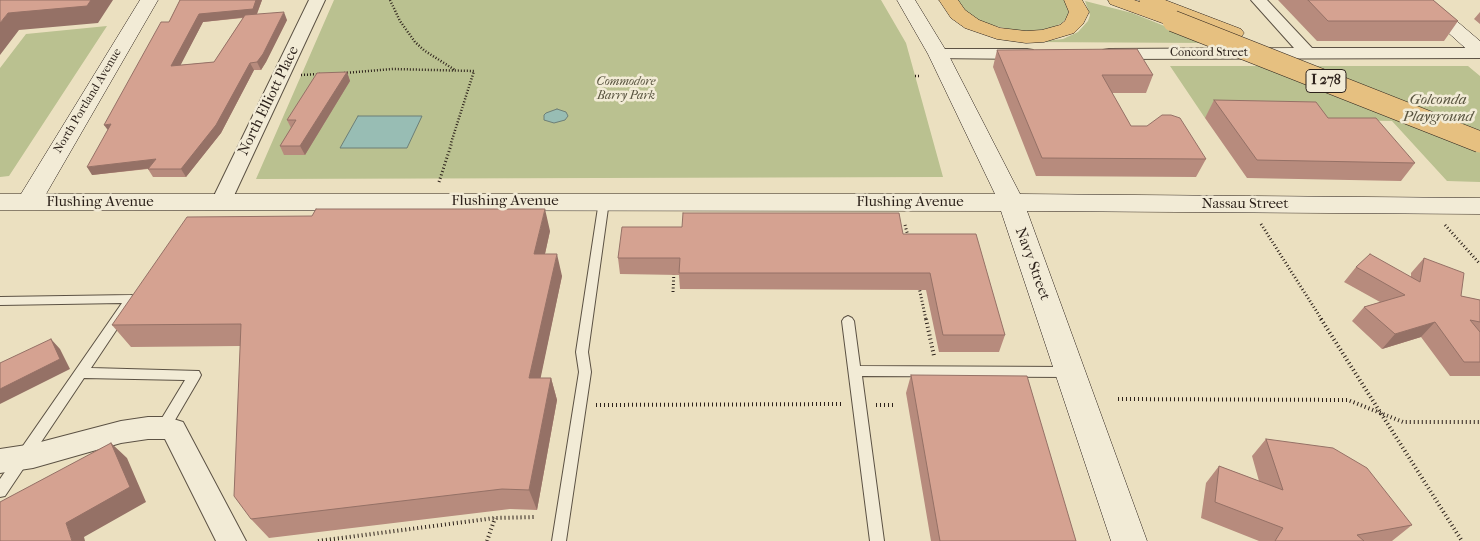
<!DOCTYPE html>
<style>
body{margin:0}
canvas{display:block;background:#ebe0c0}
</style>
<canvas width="1480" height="541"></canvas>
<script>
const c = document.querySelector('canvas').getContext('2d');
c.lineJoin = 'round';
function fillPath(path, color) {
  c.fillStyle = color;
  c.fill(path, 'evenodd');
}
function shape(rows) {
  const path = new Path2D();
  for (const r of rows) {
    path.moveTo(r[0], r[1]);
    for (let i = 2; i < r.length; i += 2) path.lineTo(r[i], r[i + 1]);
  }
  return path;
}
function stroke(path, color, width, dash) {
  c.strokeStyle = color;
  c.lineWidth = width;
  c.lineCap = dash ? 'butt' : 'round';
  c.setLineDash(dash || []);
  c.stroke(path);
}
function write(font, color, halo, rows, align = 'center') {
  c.font = font + ' "IM FELL French Canon",serif';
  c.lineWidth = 5;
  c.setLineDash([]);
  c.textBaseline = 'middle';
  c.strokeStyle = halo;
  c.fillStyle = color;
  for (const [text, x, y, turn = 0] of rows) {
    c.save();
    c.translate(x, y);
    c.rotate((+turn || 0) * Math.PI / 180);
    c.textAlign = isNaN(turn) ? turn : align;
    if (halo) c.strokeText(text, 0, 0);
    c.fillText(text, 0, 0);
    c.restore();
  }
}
const green = shape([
 [334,0,881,0,906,43,943,177,256,179],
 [958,0,1065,0,1069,7,1068,16,1062,23,1051,28,1035,31,1017,31,983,23,968,15],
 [1085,1,1132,13,1207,43,1034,42,1063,39,1078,32,1088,21,1090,15],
 [107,26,9,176,0,177,0,68,26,34],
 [1170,66,1468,66,1480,76,1480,182,1447,181,1392,121,1205,118]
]);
const water = shape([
 [557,109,566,112,568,116,565,120,554,123,544,120,544,115,546,113,557,109],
 [358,116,422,116,407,148,340,148,358,116]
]);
const pathFar2 = shape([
 [390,0,400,21,415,42,425,51,455,70],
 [344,73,393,69,474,71,451,143],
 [301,75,320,74],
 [915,76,921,76]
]);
const pathFar1 = shape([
 [439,182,452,142],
 [1261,224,1322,320],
 [905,225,908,236],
 [1445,225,1480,264],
 [919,287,926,320],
 [673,292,674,271]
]);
const path = shape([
 [926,319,934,356],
 [1321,319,1462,541],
 [1118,399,1348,400,1403,422,1480,422],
 [596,405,842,404],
 [876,405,895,405],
 [318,541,495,518,536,517],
 [487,541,495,518]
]);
const lane = shape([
 [604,198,609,201,588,352,591,372,566,541,552,541,579,372,576,352,599,201,604,198],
 [131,295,135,296,137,299,91,368,199,371,201,375,199,379,168,432,163,434,158,432,156,428,185,380,84,378,5,496,0,497,0,479,122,303,0,305,0,297,131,295],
 [848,316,852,318,854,321,860,366,1068,367,1072,368,1074,372,1072,376,1068,377,862,376,884,541,870,541,842,321,844,318,848,316]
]);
const street = shape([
 [309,0,325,0,231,202,228,207,221,209,214,207,211,202,309,0],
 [1251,0,1267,0,1312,48,1480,48,1480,58,1109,59,1103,58,1101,54,1103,50,1109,49,1294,48,1251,0],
 [938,49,1027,49,1033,50,1035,54,1033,58,1027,59,932,58,930,54,932,50,938,49],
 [148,417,167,417,183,422,246,541,216,541,165,439,148,439,121,443,33,468,0,473,0,449,33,444,121,421,148,417]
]);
const secondary = shape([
 [140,0,158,0,46,194,995,194,928,54,897,0,915,0,948,54,1020,194,1480,198,1480,214,1027,211,1147,541,1111,541,1001,211,0,210,0,194,21,194,140,0],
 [1412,0,1432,0,1480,41,1480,57,1473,55,1412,0]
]);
const highway = shape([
 [939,0,958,0,965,10,979,20,1000,28,1026,31,1042,30,1060,25,1065,21,1069,12,1064,0,1082,0,1089,12,1083,24,1074,33,1044,42,1026,43,997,39,965,28,951,18,939,0],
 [1108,0,1134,0,1140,2,1139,0,1165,0,1241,29,1244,33,1241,37,1234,39,1174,16,1172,22,1165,24,1110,4,1108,0]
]);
const highwayBridge = shape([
 [1173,21,1480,142]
]);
const wall = shape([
 [180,0,262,0,257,14,287,20,266,62,261,70,254,70,221,133,186,177,153,177,148,169,92,175,169,22],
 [243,18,214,62,180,65,203,22],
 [1278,0,1433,0,1458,21,1444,41,1317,41],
 [1480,12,1480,24,1474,19],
 [997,50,1153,75,1146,93,1112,93,1131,126,1206,159,1196,177,1036,176,993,67],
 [347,72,350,81,305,155,284,155,280,146,291,128,287,120],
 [1214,100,1415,163,1401,181,1247,178,1205,118],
 [682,227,903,234,1005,335,999,352,939,352,926,290,680,289,679,275,620,274,618,258],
 [550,231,545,254,562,276,540,378,551,378,557,400,537,510,510,509,269,538,251,519,240,346,131,347,112,325],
 [1424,258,1461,296,1480,300,1480,376,1450,376,1421,337,1382,349,1352,321,1364,307,1380,302,1344,282,1356,267,1411,277,1411,273],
 [911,375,1076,541,931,541,906,393],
 [1266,439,1412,525,1392,541,1259,541,1201,518,1206,483,1219,466,1259,481,1252,456]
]);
const shadedWall = shape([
 [91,0,113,0,98,23,19,30,0,55,0,23,8,13],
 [256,0,262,0,256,16,203,22,176,74,171,66,199,14],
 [284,12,287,20,266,62,261,70,257,62],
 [250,63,254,70,221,133,186,177,181,169],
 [347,72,350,81,305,155,300,146],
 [111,124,110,133,104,125],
 [156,159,161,167,92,175,87,167],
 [545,209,550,231,540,276,534,254],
 [557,254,562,276,536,400,529,378],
 [1435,322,1421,337,1382,349,1395,334],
 [51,339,60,349,70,369,0,404,0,389],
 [551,378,557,400,537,510,529,490],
 [111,443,127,458,146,502,84,537,85,541,72,541,66,523]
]);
const building = shape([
 [0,0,91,0,87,6,8,13,0,23,0,0],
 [180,0,256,0,253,9,199,14,171,66,214,62,245,15,284,12,263,54,257,62,250,63,216,125,181,169,148,169,156,159,87,167,111,124,104,125,161,22,169,22,180,0],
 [1308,0,1433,0,1458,21,1328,21,1308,0],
 [1137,49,1153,75,1102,75,1131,126,1147,126,1162,115,1171,115,1180,118,1206,159,1042,158,997,50,1137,49],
 [347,72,300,146,280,146,296,120,287,120,317,73,347,72],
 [1214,100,1316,102,1328,118,1376,118,1415,163,1257,160,1214,100],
 [316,209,545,209,534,254,557,254,529,378,551,378,529,490,502,489,251,519,234,496,241,324,112,325,187,217,312,216,316,209],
 [683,213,899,213,903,234,976,234,1005,335,943,335,930,273,679,273,680,258,618,258,622,227,682,227,683,213],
 [1370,254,1420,282,1424,258,1464,273,1461,296,1480,300,1480,322,1470,320,1480,332,1480,362,1464,362,1435,322,1395,334,1364,307,1405,295,1356,267,1370,254],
 [51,339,60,359,0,389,0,363,51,339],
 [911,375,1027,376,1076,541,940,541,911,375],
 [1266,439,1333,448,1367,468,1412,525,1357,535,1364,541,1275,541,1283,528,1215,502,1219,466,1283,490,1266,439],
 [111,443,130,487,66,523,72,541,0,541,0,502,111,443]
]);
const farStreetnames = [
 ["Concord Street",1209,53],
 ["North Portland Avenue",88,101,-59]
];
const farParknames = [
 ["Commodore",626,82],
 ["Barry Park",626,96]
];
const shields = [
 [1326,81,40]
];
const shieldNames = [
 ["I 278",1326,81]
];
const parkNames = [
 ["Golconda",1438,100],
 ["Playground",1438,117]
];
const streetNames = [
 ["North Elliott Place",269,101,-64],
 ["Flushing Avenue",505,201],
 ["Flushing Avenue",100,202],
 ["Flushing Avenue",910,202],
 ["Nassau Street",1245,204],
 ["Navy Street",1032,264,70]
];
fillPath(green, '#bac190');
fillPath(water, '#98bdb4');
stroke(water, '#6d7f77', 1);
stroke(lane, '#5c5244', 2);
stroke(street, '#5c5244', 2);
stroke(secondary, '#2d221b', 1);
stroke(highway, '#2d221b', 1);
stroke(pathFar2, '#2d221b', 2.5, [1, 2]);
stroke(pathFar1, '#2d221b', 3, [1, 2.5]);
stroke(path, '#2d221b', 4, [1, 3]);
fillPath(lane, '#f2ebd6');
fillPath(street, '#f2ebd6');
fillPath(secondary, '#f2ebd6');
fillPath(highway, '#e6c080');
stroke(highwayBridge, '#2d221b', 22, []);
stroke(highwayBridge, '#e6c080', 21);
fillPath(wall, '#b78b7d');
fillPath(shadedWall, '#957166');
fillPath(building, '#d5a291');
stroke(building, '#957166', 1);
write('12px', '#2d221b', '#f2ebd6', farStreetnames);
write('italic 12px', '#57523e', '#f2ebd6', farParknames);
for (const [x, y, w] of shields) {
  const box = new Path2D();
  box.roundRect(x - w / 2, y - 11.5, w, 23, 4);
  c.fillStyle = '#f2ebd6';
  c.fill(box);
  stroke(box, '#2d221b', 1);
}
write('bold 14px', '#2d221b', null, shieldNames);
write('italic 15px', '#57523e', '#f2ebd6', parkNames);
write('15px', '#2d221b', '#f2ebd6', streetNames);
</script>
